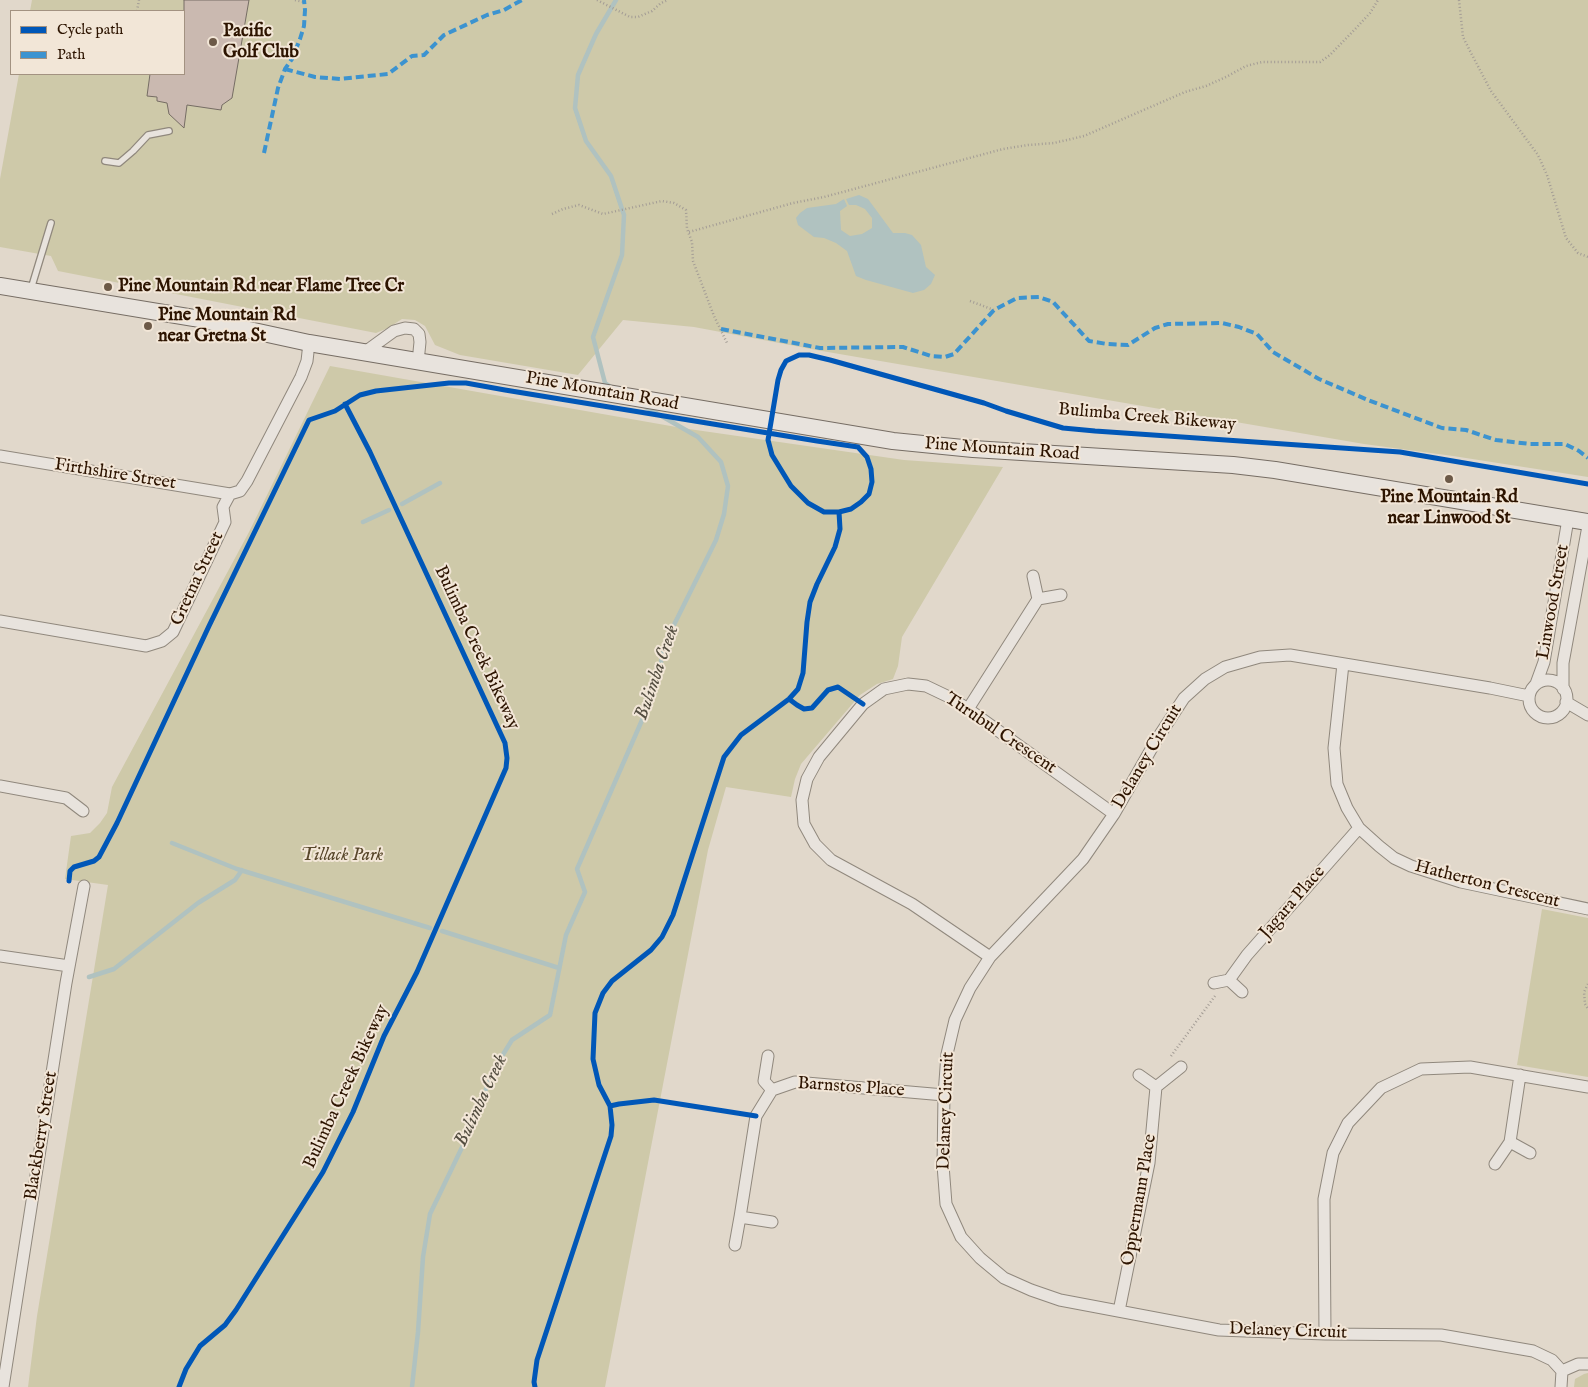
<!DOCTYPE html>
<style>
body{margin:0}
#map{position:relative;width:1588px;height:1387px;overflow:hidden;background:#e1d8cb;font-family:"IM FELL English",serif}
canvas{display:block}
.legend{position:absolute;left:10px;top:10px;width:175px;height:65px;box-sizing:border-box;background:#f2e6d7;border:1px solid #a39281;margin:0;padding:6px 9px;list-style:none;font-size:15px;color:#2d1400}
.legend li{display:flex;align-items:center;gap:10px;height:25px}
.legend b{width:25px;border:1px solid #a39281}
</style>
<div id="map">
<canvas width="1588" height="1387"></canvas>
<ul class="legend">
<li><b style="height:6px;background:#0057b8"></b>Cycle path</li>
<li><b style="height:6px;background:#3c93d0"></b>Path</li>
</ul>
</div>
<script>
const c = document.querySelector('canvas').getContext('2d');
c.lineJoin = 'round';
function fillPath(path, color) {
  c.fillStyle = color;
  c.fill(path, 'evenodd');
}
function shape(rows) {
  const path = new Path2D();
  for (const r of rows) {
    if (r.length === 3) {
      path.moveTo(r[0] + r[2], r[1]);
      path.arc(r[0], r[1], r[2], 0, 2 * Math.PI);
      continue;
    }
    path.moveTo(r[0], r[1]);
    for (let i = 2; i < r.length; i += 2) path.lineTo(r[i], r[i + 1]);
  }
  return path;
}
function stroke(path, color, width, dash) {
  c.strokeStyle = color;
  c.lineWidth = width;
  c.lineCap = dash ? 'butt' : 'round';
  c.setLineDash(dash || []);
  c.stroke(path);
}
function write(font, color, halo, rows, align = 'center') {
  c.font = font + ' "IM FELL English",serif';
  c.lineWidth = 4;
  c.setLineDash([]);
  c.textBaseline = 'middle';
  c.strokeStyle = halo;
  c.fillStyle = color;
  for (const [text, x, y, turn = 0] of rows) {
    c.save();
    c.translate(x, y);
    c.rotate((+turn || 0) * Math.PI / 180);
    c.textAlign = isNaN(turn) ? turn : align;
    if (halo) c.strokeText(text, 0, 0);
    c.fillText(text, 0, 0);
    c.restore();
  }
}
const green = shape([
 [32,0,1588,0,1588,477,1453,456,1364,444,822,351,694,327,623,320,578,375,460,355,435,345,425,326,415,320,402,319,388,328,376,333,58,271,51,256,0,247,0,179,19,74,184,74,184,11,30,11],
 [330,366,682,428,904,460,1003,467,902,637,898,666,893,679,877,684,860,695,801,764,795,779,791,797,726,787,708,850,605,1387,28,1387,37,1316,108,885,65,879,71,836,90,833,100,823,107,813,112,787,249,532],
 [1542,909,1588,918,1588,1077,1517,1065],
 [1588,1373,1588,1387,1574,1387,1575,1379,1584,1374]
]);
const water = shape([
 [859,195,868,199,893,233,905,233,912,235,921,245,926,267,935,275,931,284,924,290,913,293,866,280,856,276,847,251,836,243,824,238,814,237,798,225,796,218,800,213,807,208,836,204,844,199,847,206,840,211,841,230,850,236,862,234,872,228,872,218,865,209,856,205,849,205,846,199]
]);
const stream = shape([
 [611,387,605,383,593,337,622,255,624,215,611,176,586,141,575,108,578,75,596,34,616,0],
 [402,504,440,483],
 [363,522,389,510],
 [172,843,237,869,430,928],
 [442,931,559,968],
 [89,977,114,969,198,903,235,880,242,870],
 [412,1387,418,1332,423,1257,430,1214,467,1137,494,1069,512,1040,550,1015,566,935,585,892,577,869,653,695,666,641,716,540,724,514,728,486,721,462,698,437,644,406]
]);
const building = shape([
 [184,0,249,0,232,98,222,105,221,110,187,105,184,128,169,114,167,103,157,101,157,97,147,96,150,74,184,74,184,0]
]);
const path = shape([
 [295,0,304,2],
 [597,0,630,17,638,17,652,11,661,3,668,0],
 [1459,0,1463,37,1470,51,1491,91,1538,155,1547,175,1566,238,1578,253,1588,257],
 [137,11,139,0],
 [552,214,563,209,579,205,603,214,662,201,674,203,686,210,687,229,692,242,693,261,714,316,727,343],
 [689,232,793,203,824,197,1003,149,1028,145,1054,143,1084,136,1185,92,1206,86,1226,77,1246,66,1262,62,1320,62,1330,55,1358,26,1370,13,1378,0],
 [970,301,994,310],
 [69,881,70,871,74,867,94,861,99,857,117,823,209,626,309,420,335,411,345,404],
 [1588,984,1584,992,1585,1004,1588,1009],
 [1171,1056,1215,996]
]);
const service = shape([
 [105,161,119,163,133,151,148,135,169,131],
 [31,289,51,223]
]);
const minor = shape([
 [365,352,394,331,405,328,414,329,419,334,420,342,418,362],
 [0,456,230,494],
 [1033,576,1038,599,1061,595],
 [0,621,146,646,162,641,173,632,225,522,223,507,230,494,240,491,247,481,301,377,307,361,309,343],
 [1343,664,1334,748,1337,784,1347,808,1359,828,1379,846,1394,858,1411,866,1461,882,1588,909],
 [1548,699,19],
 [1536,684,1544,662,1568,519],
 [1563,689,1563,663,1588,526],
 [1529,696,1490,688,1290,655,1260,657,1225,667,1205,679,1184,698,1157,739,1114,814,1083,859,990,957,970,988,955,1020,947,1054,944,1095,943,1165,946,1204,961,1237,980,1258,1004,1278,1031,1290,1060,1300,1219,1330,1325,1334,1441,1335,1533,1351,1552,1360,1562,1371,1578,1364,1588,1364],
 [1566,702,1588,715],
 [968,709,1038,599],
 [0,786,66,798,83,811],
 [0,956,69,966],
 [990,957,912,904,831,860,815,844,804,824,802,800,807,779,819,757,863,704,884,689,908,684,926,686,949,697,968,709,1114,814],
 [1229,980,1247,955,1359,828],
 [1214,983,1229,980,1242,992],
 [768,1056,764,1081,772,1090],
 [1139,1075,1156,1087,1181,1067],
 [1510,1142,1520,1075],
 [1495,1164,1510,1142,1530,1153],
 [740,1217,756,1116,772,1090,795,1082,944,1095],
 [735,1245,740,1217,772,1222],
 [1119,1311,1149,1163,1156,1087],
 [1325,1334,1324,1199,1333,1153,1348,1123,1381,1088,1421,1069,1470,1067,1588,1087],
 [3,1387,66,983,84,886],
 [1561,1387,1562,1371]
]);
const secondary = shape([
 [0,286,194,318,309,343,893,441,973,449,1233,465,1275,470,1588,522]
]);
const quiet = shape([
 [285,69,315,77,340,79,388,74,412,56,424,55,444,35,487,15,504,10,522,0],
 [264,153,278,88,285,69,292,59,300,39,304,26,305,10,304,0],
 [721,329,820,348,903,347,931,356,945,357,954,354,994,310,1017,298,1039,297,1053,302,1089,341,1107,344,1128,345,1155,328,1168,324,1222,323,1239,327,1257,334,1273,352,1319,379,1368,400,1442,428,1466,430,1496,440,1530,444,1565,444,1579,451,1588,458]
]);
const cycleway = shape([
 [789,699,797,705,804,709,812,708,828,690,838,687,863,704],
 [69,881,70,871,74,867,94,861,99,857,117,823,209,626,309,420,335,411,360,395,376,391,449,383,466,383,505,390,817,441,858,447,867,457,871,469,872,482,869,494,861,502,851,509,839,512,824,512,808,503,791,486,772,455,768,440,778,380,781,370,786,361,799,355,809,355,830,360,984,403,1006,411,1063,428,1095,431,1400,452,1588,484],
 [610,1106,619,1104,654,1100,756,1116],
 [179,1387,186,1369,200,1346,225,1325,236,1310,323,1172,353,1112,384,1036,417,972,506,768,507,758,505,743,370,452,345,404],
 [535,1387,534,1382,537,1360,611,1136,612,1125,610,1106,599,1085,593,1059,595,1013,603,993,612,981,651,950,662,937,673,915,724,757,741,735,789,699,798,689,803,673,807,622,810,602,817,584,835,547,840,529,839,512]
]);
const markers = [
 [213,42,5,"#6c5947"],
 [108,287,5,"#6c5947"],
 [148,326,5,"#6c5947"],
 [1449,479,5,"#6c5947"]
];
const poiNames = [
 ["Pacific",223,32],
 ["Golf Club",223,53],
 ["Pine Mountain Rd near Flame Tree Cr",118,287],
 ["Pine Mountain Rd",158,316],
 ["near Gretna St",158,337],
 ["Pine Mountain Rd",1449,498,"center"],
 ["near Linwood St",1449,519,"center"]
];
const streetNames = [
 ["Pine Mountain Road",602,392,10],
 ["Bulimba Creek Bikeway",1147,418,5],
 ["Pine Mountain Road",1002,450,4],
 ["Firthshire Street",115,475,9],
 ["Gretna Street",198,579,-65],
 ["Linwood Street",1554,602,-80],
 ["Bulimba Creek Bikeway",476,648,65],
 ["Turubul Crescent",1000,734,34],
 ["Delaney Circuit",1148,757,-59],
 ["Hatherton Crescent",1487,885,14],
 ["Jagara Place",1293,903,-49],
 ["Bulimba Creek Bikeway",347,1087,-65],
 ["Barnstos Place",851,1088,4],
 ["Delaney Circuit",947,1111,-88],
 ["Blackberry Street",42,1136,-81],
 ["Oppermann Place",1140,1200,-80],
 ["Delaney Circuit",1288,1332,2]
];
const parkNames = [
 ["Tillack Park",342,856]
];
const waterNames = [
 ["Bulimba Creek",658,673,-71],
 ["Bulimba Creek",482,1101,-65]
];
fillPath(green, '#cec9a9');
fillPath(water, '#b0c2c0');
stroke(stream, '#b0c2c0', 4.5);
fillPath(building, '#cab9b0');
stroke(building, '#766d64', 1);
stroke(service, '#90887d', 8);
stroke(minor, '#90887d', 13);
stroke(secondary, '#766d64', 18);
stroke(path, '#a39c95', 2.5, [1, 2.5]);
stroke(service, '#e8e3dd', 5.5);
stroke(minor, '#e8e3dd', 11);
stroke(secondary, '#e8e3dd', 16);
stroke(quiet, '#3c93d0', 4, [8, 4]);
stroke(cycleway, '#0057b8', 5);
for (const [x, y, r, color] of markers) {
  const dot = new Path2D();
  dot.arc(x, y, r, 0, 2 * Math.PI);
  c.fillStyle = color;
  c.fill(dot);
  stroke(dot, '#f2e6d7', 2);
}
write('bold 18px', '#2d1400', '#f2e6d7', poiNames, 'left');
write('18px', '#2d1400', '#f2e6d7', streetNames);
write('italic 18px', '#58472b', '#f2e6d7', parkNames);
write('italic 19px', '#544e41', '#f2e6d7', waterNames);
</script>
